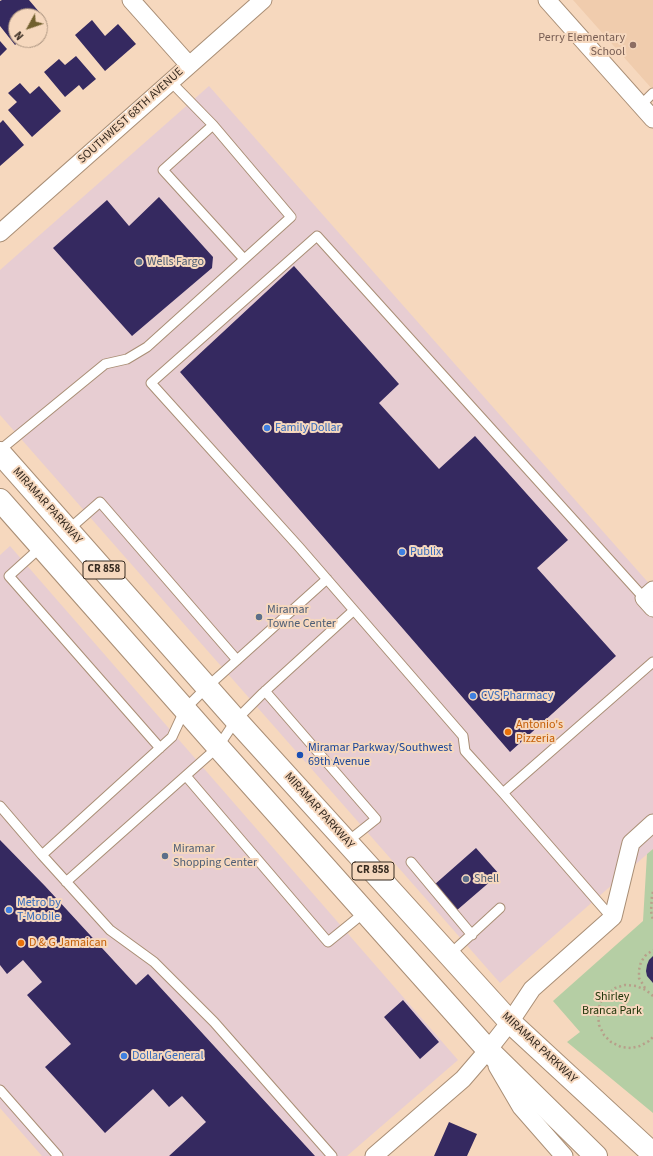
<!DOCTYPE html>
<style>
body{margin:0}
#map{position:relative;width:653px;height:1156px;overflow:hidden;background:#f6d8be;font-family:"Source Sans 3",sans-serif}
canvas{display:block}
.north{position:absolute;left:8px;top:8px;width:40px;height:40px;box-sizing:border-box;background:#f6d8be;border:1px solid #aa937f;border-radius:50%;rotate:230deg;font-size:11px;font-weight:700;line-height:16px;text-align:center;color:#372b21}
.north::after{content:'';display:block;margin:auto;width:14px;height:18px;background:#71602e;clip-path:polygon(50% 0,100% 100%,50% 72%,0 100%)}
</style>
<div id="map">
<canvas width="653" height="1156"></canvas>
<div class="north">N</div>
</div>
<script>
const c = document.querySelector('canvas').getContext('2d');
c.lineJoin = 'round';
function fillPath(path, color) {
  c.fillStyle = color;
  c.fill(path, 'evenodd');
}
function shape(rows) {
  const path = new Path2D();
  for (const r of rows) {
    path.moveTo(r[0], r[1]);
    for (let i = 2; i < r.length; i += 2) path.lineTo(r[i], r[i + 1]);
  }
  return path;
}
function stroke(path, color, width, dash) {
  c.strokeStyle = color;
  c.lineWidth = width;
  c.lineCap = dash ? 'butt' : 'round';
  c.setLineDash(dash || []);
  c.stroke(path);
}
function write(font, color, halo, rows, align = 'center') {
  c.font = font + ' "Source Sans 3",sans-serif';
  c.lineWidth = 4;
  c.setLineDash([]);
  c.textBaseline = 'middle';
  c.strokeStyle = halo;
  c.fillStyle = color;
  for (const [text, x, y, turn = 0] of rows) {
    c.save();
    c.translate(x, y);
    c.rotate((+turn || 0) * Math.PI / 180);
    c.textAlign = isNaN(turn) ? turn : align;
    if (halo) c.strokeText(text, 0, 0);
    c.fillText(text, 0, 0);
    c.restore();
  }
}
const commercial = shape([
 [209,86,653,588,653,849,500,983,0,415,0,270],
 [10,546,458,1060,347,1156,42,1156,0,1108,0,555]
]);
const built = shape([
 [573,0,653,0,653,90]
]);
const green = shape([
 [653,849,653,1113,567,1042,580,1032,553,1001,643,921,647,854]
]);
const building = shape([
 [2,0,29,0,40,13,37,16,16,16,16,40,21,40,15,45,0,26,0,1],
 [92,20,105,36,118,24,136,44,105,71,75,35],
 [0,41,7,49,0,56],
 [76,56,96,79,83,90,79,85,65,97,44,72,59,59,65,65],
 [20,83,30,94,39,86,61,111,32,137,8,110,17,102,8,93],
 [3,120,24,145,0,166,0,123],
 [159,197,213,257,212,268,132,336,53,248,107,200,129,226],
 [294,266,399,384,379,403,439,469,475,436,568,540,537,568,616,656,510,752,180,372],
 [0,840,45,886,136,985,148,974,315,1156,169,1156,206,1122,182,1096,169,1107,153,1089,105,1133,45,1067,71,1044,27,995,42,982,23,960,7,974,0,965],
 [476,848,499,874,456,911,434,885],
 [653,956,653,983,647,976,646,971,647,965,649,960],
 [403,1000,439,1042,420,1059,384,1017],
 [449,1122,477,1134,467,1156,434,1156]
]);
const path = shape([
 [653,892,652,895,651,911,653,920],
 [645,988,639,978,639,970,641,962,645,956,653,950],
 [653,996,646,990,636,986,625,985,615,988,606,995,600,1003,598,1014,599,1025,604,1035,611,1042,621,1047,631,1048,640,1046,649,1041,653,1037]
]);
const lane = shape([
 [641,105,653,93],
 [213,125,163,170,244,259],
 [0,450,105,364,127,359,147,347,291,217,213,125,171,82],
 [68,530,100,502,237,660],
 [41,547,9,576,160,748],
 [265,691,376,819,347,842],
 [186,776,328,942,365,912],
 [503,793,653,662],
 [0,806,42,855,110,930,154,962,214,1022,332,1156],
 [42,855,172,737,185,709,207,687,327,579],
 [411,862,472,935],
 [66,882,218,747,236,720,263,693,353,611],
 [612,918,503,793,465,751,463,736,299,547,151,383,317,236,644,598],
 [449,955,500,908],
 [0,1090,58,1156]
]);
const street = shape([
 [131,0,189,65],
 [547,0,653,119],
 [0,233,263,0],
 [653,590,644,598,653,608],
 [497,1066,521,1107,564,1156],
 [374,1156,463,1079,488,1050,510,1022,532,989,613,917,631,843,653,823]
]);
const primary = shape([
 [0,453,236,720,510,1022,653,1154],
 [0,500,218,747,488,1050,596,1156]
]);
const markers = [
 [633,45,4,"#8d6e63"],
 [139,262,4,"#5c6f8a"],
 [267,428,4,"#3f7fe0"],
 [402,552,4,"#3f7fe0"],
 [259,617,4,"#5c6f8a"],
 [473,696,4,"#3f7fe0"],
 [508,732,4,"#e8710a"],
 [300,755,4,"#1a4fb4"],
 [165,856,4,"#5c6f8a"],
 [466,879,4,"#5c6f8a"],
 [9,910,4,"#3f7fe0"],
 [21,943,4,"#e8710a"],
 [124,1056,4,"#3f7fe0"]
];
const shields = [
 [104,570,42],
 [373,871,42]
];
const shieldNames = [
 ["CR 858",104,570],
 ["CR 858",373,871]
];
const educationNames = [
 ["Perry Elementary",625,38],
 ["School",625,52]
];
const streetNames = [
 ["SOUTHWEST 68TH AVENUE",131,116,-42],
 ["MIRAMAR PARKWAY",47,506,48],
 ["MIRAMAR PARKWAY",319,811,48],
 ["MIRAMAR PARKWAY",539,1048,43]
];
const serviceNames = [
 ["Wells Fargo",147,262],
 ["Miramar",267,610],
 ["Towne Center",267,624],
 ["Miramar",173,849],
 ["Shopping Center",173,863],
 ["Shell",474,879]
];
const shopNames = [
 ["Family Dollar",275,428],
 ["Publix",410,552],
 ["CVS Pharmacy",481,696],
 ["Metro by",17,903],
 ["T-Mobile",17,917],
 ["Dollar General",132,1056]
];
const foodNames = [
 ["Antonio's",516,725],
 ["Pizzeria",516,739],
 ["D & G Jamaican",29,943]
];
const transitNames = [
 ["Miramar Parkway/Southwest",308,748],
 ["69th Avenue",308,762]
];
const parkNames = [
 ["Shirley",612,997],
 ["Branca Park",612,1011]
];
fillPath(commercial, '#e7cdd2');
fillPath(built, '#f0ccad');
fillPath(green, '#b5cea4');
fillPath(building, '#352960');
stroke(lane, '#a98e75', 11);
stroke(street, '#a98e75', 19);
stroke(primary, '#a98e75', 24);
stroke(path, '#b79f8a', 2.5, [2, 3]);
stroke(lane, '#fff', 9);
stroke(street, '#fff', 17);
stroke(primary, '#fff', 22);
for (const [x, y, r, color] of markers) {
  const dot = new Path2D();
  dot.arc(x, y, r, 0, 2 * Math.PI);
  c.fillStyle = color;
  c.fill(dot);
  stroke(dot, '#f6d8be', 1.5);
}
for (const [x, y, w] of shields) {
  const box = new Path2D();
  box.roundRect(x - w / 2, y - 9, w, 18, 3);
  c.fillStyle = '#f6d8be';
  c.fill(box);
  stroke(box, '#372b21', 1);
}
write('bold 11px', '#372b21', null, shieldNames);
write('12px', '#785e54', '#f6d8be', educationNames, 'right');
write('12px', '#372b21', '#f6d8be', streetNames);
write('12px', '#4e5e75', '#f6d8be', serviceNames, 'left');
write('12px', '#366cbe', '#f6d8be', shopNames, 'left');
write('12px', '#c56008', '#f6d8be', foodNames, 'left');
write('12px', '#164399', '#f6d8be', transitNames, 'left');
write('12px', '#1b3206', '#f6d8be', parkNames);
</script>
